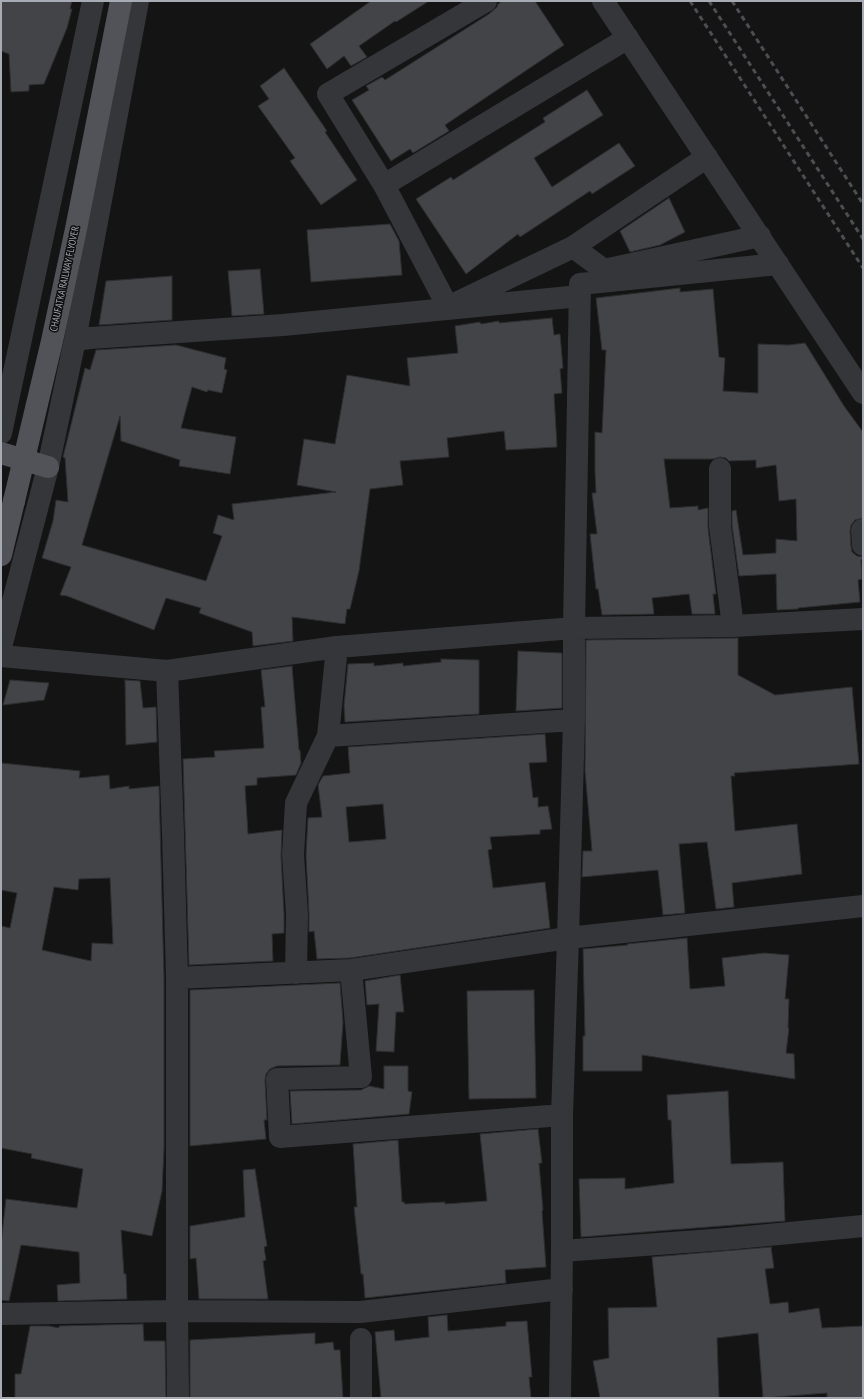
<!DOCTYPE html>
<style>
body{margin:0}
#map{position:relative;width:864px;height:1399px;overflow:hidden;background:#141415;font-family:"PT Sans Narrow",sans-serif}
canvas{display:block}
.frame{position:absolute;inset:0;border:2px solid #a7abb4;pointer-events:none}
</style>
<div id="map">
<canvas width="864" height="1399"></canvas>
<div class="frame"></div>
</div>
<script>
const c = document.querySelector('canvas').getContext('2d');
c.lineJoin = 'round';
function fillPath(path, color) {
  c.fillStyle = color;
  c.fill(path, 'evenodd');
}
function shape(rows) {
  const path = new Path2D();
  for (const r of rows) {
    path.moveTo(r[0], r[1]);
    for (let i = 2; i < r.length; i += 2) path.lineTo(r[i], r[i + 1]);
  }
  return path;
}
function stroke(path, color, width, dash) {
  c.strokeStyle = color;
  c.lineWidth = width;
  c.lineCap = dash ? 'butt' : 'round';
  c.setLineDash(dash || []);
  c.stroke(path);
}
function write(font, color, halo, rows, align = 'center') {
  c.font = font + ' "PT Sans Narrow",sans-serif';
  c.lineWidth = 3;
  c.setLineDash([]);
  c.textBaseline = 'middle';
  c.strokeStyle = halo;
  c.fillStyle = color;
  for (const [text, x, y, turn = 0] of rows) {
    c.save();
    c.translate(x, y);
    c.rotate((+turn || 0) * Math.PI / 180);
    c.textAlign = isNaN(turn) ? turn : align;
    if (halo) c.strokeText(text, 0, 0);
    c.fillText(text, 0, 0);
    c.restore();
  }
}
const building = shape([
 [1,1,72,1,70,9,72,9,67,28,44,84,29,85,29,91,11,92,9,54,1,51,1,1],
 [371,1,429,1,396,22,395,21,359,46,367,57,351,66,344,56,327,69,310,44,371,1],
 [502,1,535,1,564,45,445,125,449,131,413,153,410,149,391,161,352,100,369,90,366,86,382,77,385,80,489,14,497,7,498,4,502,1],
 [284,68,327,131,325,132,357,180,321,205,290,161,295,158,258,106,269,99,260,86,284,68],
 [587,90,603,115,534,158,552,187,619,143,635,166,592,194,590,191,520,237,518,234,466,274,416,199,451,177,453,180,545,122,543,118,587,90],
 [669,198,685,232,660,245,630,252,620,231,669,198],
 [390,224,399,241,402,275,311,282,307,230,390,224],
 [260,269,264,314,232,316,228,271,260,269],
 [172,276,172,320,99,325,106,281,172,276],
 [680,288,680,292,713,289,719,357,725,358,723,391,758,393,758,344,789,345,805,343,844,406,863,432,863,518,855,520,851,525,850,531,851,546,852,552,857,556,863,557,863,559,861,560,862,579,858,580,860,602,798,608,798,609,777,610,776,574,739,576,732,525,732,511,736,510,743,555,776,553,776,539,797,541,796,499,779,501,776,465,756,468,756,460,729,461,726,458,720,457,713,459,664,459,670,508,698,506,698,510,708,508,708,528,716,594,713,594,715,614,692,614,689,594,652,598,654,614,602,615,598,589,596,589,590,534,597,534,592,493,596,493,595,472,595,432,602,433,606,350,602,350,596,298,680,288],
 [552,318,554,335,560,334,563,368,560,369,562,393,554,394,557,447,506,450,504,431,447,438,449,457,400,461,403,485,370,489,359,571,350,609,347,609,345,624,292,617,293,641,253,646,252,632,199,613,201,608,166,598,154,630,67,596,60,595,71,567,42,558,53,521,56,500,68,502,65,458,63,457,85,368,90,370,96,350,176,345,226,358,224,369,227,370,222,393,208,390,207,392,192,387,181,428,236,437,230,474,179,466,180,460,121,441,120,416,82,545,206,581,222,536,213,533,218,515,234,520,232,504,336,492,297,485,304,439,335,444,347,375,410,386,407,358,458,353,455,326,480,322,481,324,499,321,499,323,552,318],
 [738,638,738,675,775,695,852,687,859,764,734,773,735,776,731,776,735,831,797,824,802,874,732,883,734,907,716,909,707,842,679,844,685,913,663,915,658,870,582,877,583,851,592,851,585,771,586,640,738,638],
 [518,651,562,653,562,708,516,711,518,651],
 [441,659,479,660,479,714,345,722,344,706,348,664,374,663,374,666,403,663,403,666,441,662,441,659],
 [292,666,299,750,300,750,301,763,296,775,257,778,257,785,245,786,248,834,282,830,281,856,284,914,284,933,272,934,273,961,189,965,183,759,215,757,214,751,264,748,261,707,265,707,261,670,292,666],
 [10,680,49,683,44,700,3,705,10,680],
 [125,680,140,681,143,708,156,707,157,742,126,745,125,680],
 [545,734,547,762,529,763,533,798,538,797,538,807,548,806,552,829,540,830,540,834,490,837,492,849,488,850,493,888,545,882,550,928,350,958,317,959,314,931,309,932,309,913,306,855,308,818,322,817,318,785,323,776,350,773,348,747,545,734],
 [383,804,386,839,349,842,346,807,383,804],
 [1,763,80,771,79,778,109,775,110,789,129,786,129,789,159,786,164,978,164,1148,162,1191,152,1236,121,1230,124,1274,126,1274,127,1299,58,1301,57,1285,80,1283,79,1252,21,1245,9,1301,1,1300,1,1244,6,1199,77,1208,83,1169,31,1158,32,1154,1,1148,1,926,10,928,17,893,1,890,1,763],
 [110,878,113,944,92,943,91,961,42,950,54,887,78,890,79,879,110,878],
 [687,938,690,989,725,986,722,958,764,953,789,955,785,999,789,999,788,1028,789,1028,786,1053,794,1054,795,1079,642,1055,642,1071,583,1071,583,1036,585,1036,583,949,628,945,627,944,687,938],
 [400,975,404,1012,396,1012,394,1052,376,1051,379,1004,367,1005,365,981,400,975],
 [340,983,343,1022,340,1065,277,1066,270,1069,266,1074,265,1080,267,1120,264,1120,266,1139,190,1146,190,990,340,983],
 [534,990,536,1098,469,1099,467,991,534,990],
 [384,1066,408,1066,408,1091,412,1092,409,1114,292,1124,290,1091,361,1090,369,1086,384,1089,384,1066],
 [728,1091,731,1164,783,1162,785,1221,581,1237,579,1179,625,1178,625,1189,674,1183,671,1120,668,1120,667,1095,728,1091],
 [538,1129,542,1163,539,1163,543,1210,542,1211,546,1267,505,1270,506,1283,365,1298,363,1274,361,1274,354,1207,357,1207,353,1144,398,1140,402,1202,404,1202,405,1204,445,1202,445,1204,487,1201,480,1134,538,1129],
 [255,1169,267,1246,264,1247,266,1260,263,1261,268,1299,199,1299,196,1258,190,1259,190,1226,245,1217,243,1170,255,1169],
 [771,1247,774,1268,765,1269,770,1304,788,1302,789,1313,819,1308,822,1328,863,1326,863,1398,827,1398,827,1393,763,1398,758,1333,717,1338,719,1398,600,1398,593,1361,609,1358,608,1308,657,1307,652,1257,771,1247],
 [447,1315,448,1331,506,1326,506,1322,527,1321,532,1377,529,1377,531,1398,381,1398,375,1332,394,1330,395,1341,429,1337,428,1317,447,1315],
 [143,1324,144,1341,165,1341,166,1398,15,1398,15,1374,21,1374,30,1326,49,1326,59,1328,59,1326,143,1324],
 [315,1333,315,1344,333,1342,334,1350,340,1350,343,1398,190,1398,190,1340,315,1333]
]);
const minor = shape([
 [486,1,328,94,384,185,448,307,573,247,707,157],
 [603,1,863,393],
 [384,185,628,38],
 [573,247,604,270,760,236],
 [75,340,90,338,283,325,580,296],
 [1,433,93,1],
 [720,469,720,526,733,626],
 [862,530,863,545],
 [1,647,48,467,75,340,138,1],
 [1,656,167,671,337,647,574,628,733,626,863,619],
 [167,671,173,833,177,978,177,1311,178,1398],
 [328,736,574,720],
 [351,970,361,1077,277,1079,280,1137,562,1115],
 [296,973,297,914,293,855,296,803,328,736,337,647],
 [177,978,351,970,568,938,863,906],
 [562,1251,726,1239,863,1226],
 [1,1314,177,1311,360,1312,562,1289],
 [361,1398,361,1339],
 [560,1398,562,1251,562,1115,568,938,574,720,574,628,580,284,778,264]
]);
const major = shape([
 [1,453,48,467],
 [1,555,14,501]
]);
const rail = shape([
 [690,1,863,268],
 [709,1,863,239],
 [732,1,863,204]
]);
const majorBridge = shape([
 [14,501,52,341,76,229,121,1]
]);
const streetNames = [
 ["CHAUFATKA RAILWAY FLYOVER",65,279,-78]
];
fillPath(building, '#434448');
stroke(building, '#2e2e31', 1);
stroke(minor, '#35363a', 22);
stroke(major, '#515359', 22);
stroke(rail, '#4c4e53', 3, [5, 4]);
stroke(majorBridge, '#515359', 22);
write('10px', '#a7abb4', '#0f0f10', streetNames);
</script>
